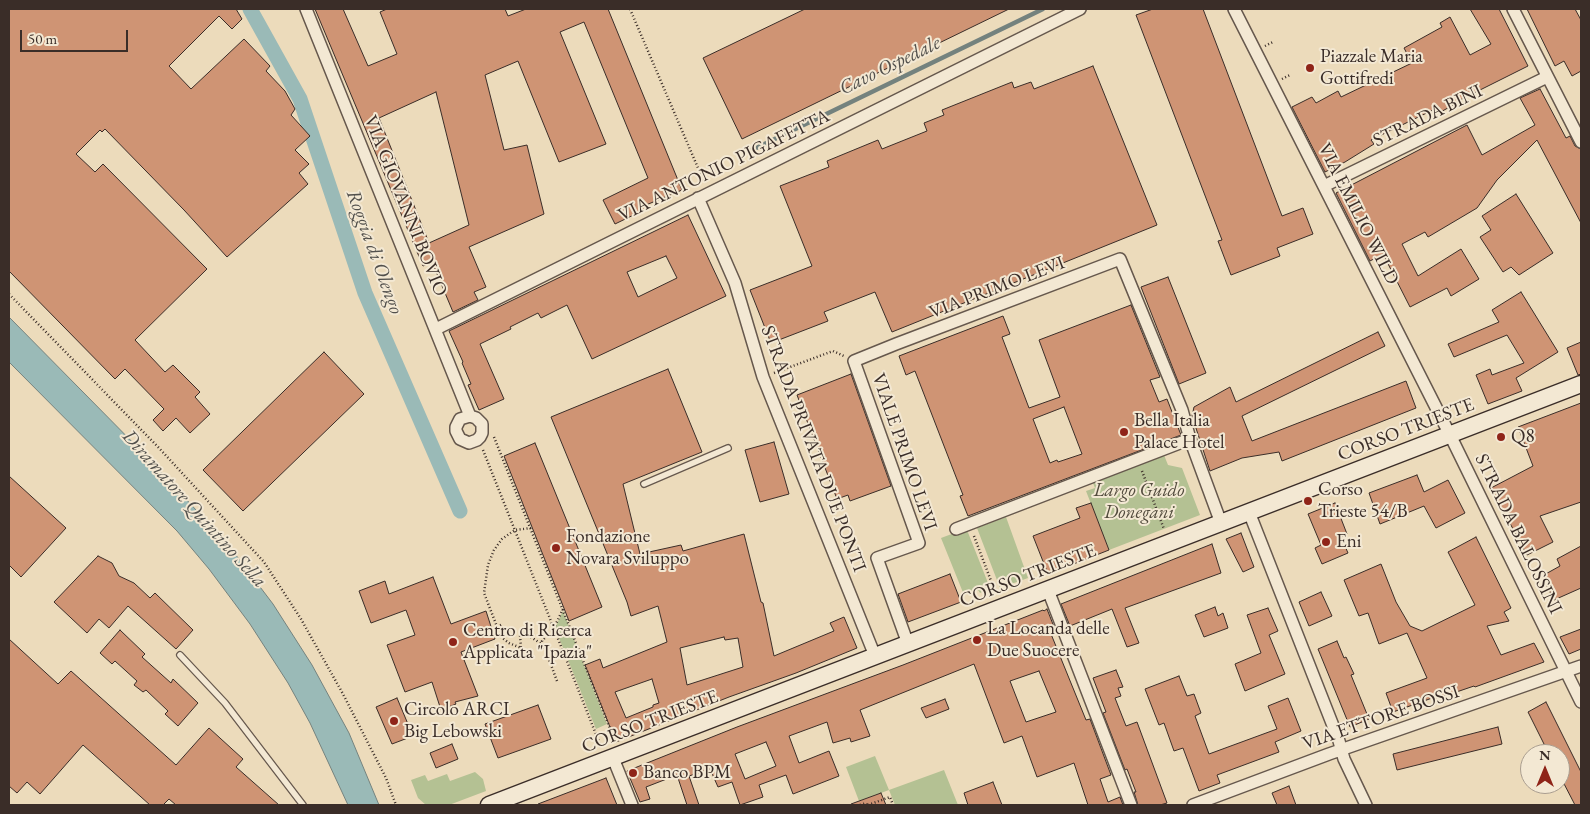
<!DOCTYPE html>
<style>
body{margin:0}
#map{position:relative;width:1590px;height:814px;overflow:hidden;background:#ecdbbb;font-family:"EB Garamond",serif}
canvas{display:block}
.frame{position:absolute;inset:0;border:10px solid #3a2d28;pointer-events:none}
.north{position:absolute;left:1520px;top:744px;width:50px;height:50px;box-sizing:border-box;background:#f3e8d3;border:1px solid #a99d8f;border-radius:50%;rotate:0deg;font-size:14px;font-weight:700;line-height:20px;text-align:center;color:#3a2d28}
.north::after{content:'';display:block;margin:auto;width:18px;height:22px;background:#8f2418;clip-path:polygon(50% 0,100% 100%,50% 72%,0 100%)}
.scale{position:absolute;left:20px;top:30px;width:108px;height:22px;box-sizing:border-box;border:2px solid #3a2d28;border-top:0;padding-left:6px;font-size:15px;line-height:18px;white-space:nowrap;color:#3a2d28;-webkit-text-stroke:4px #f3e8d3;paint-order:stroke}
</style>
<div id="map">
<canvas width="1590" height="814"></canvas>
<div class="frame"></div>
<div class="north">N</div>
<div class="scale">50 m</div>
</div>
<script>
const c = document.querySelector('canvas').getContext('2d');
c.lineJoin = 'round';
function fillPath(path, color) {
  c.fillStyle = color;
  c.fill(path, 'evenodd');
}
function shape(rows) {
  const path = new Path2D();
  for (const r of rows) {
    path.moveTo(r[0], r[1]);
    for (let i = 2; i < r.length; i += 2) path.lineTo(r[i], r[i + 1]);
  }
  return path;
}
function stroke(path, color, width, dash) {
  c.strokeStyle = color;
  c.lineWidth = width;
  c.lineCap = dash ? 'butt' : 'round';
  c.setLineDash(dash || []);
  c.stroke(path);
}
function write(font, color, halo, rows, align = 'center') {
  c.font = font + ' "EB Garamond",serif';
  c.lineWidth = 4;
  c.setLineDash([]);
  c.textBaseline = 'middle';
  c.strokeStyle = halo;
  c.fillStyle = color;
  for (const [text, x, y, turn = 0] of rows) {
    c.save();
    c.translate(x, y);
    c.rotate((+turn || 0) * Math.PI / 180);
    c.textAlign = isNaN(turn) ? turn : align;
    if (halo) c.strokeText(text, 0, 0);
    c.fillText(text, 0, 0);
    c.restore();
  }
}
const green = shape([
 [1164,455,1168,465,1182,468,1200,515,1109,550,1086,491,1095,488,1091,478,1120,472],
 [1006,517,1028,578,1000,588,977,528],
 [965,529,967,530,990,588,980,593,978,590,964,595,941,538],
 [563,611,607,724,596,729,555,628],
 [875,756,889,790,944,770,958,805,895,805,889,790,859,801,846,767],
 [475,772,483,779,486,791,449,805,426,805,418,798,411,780,425,775,428,781,447,774,450,781]
]);
const water = shape([
 [9,317,153,463,229,546,273,604,312,665,349,733,379,805,348,805,310,723,288,683,250,624,209,569,177,531,9,362,9,317]
]);
const stream = shape([
 [750,151,1043,9]
]);
const canal = shape([
 [250,9,300,99,365,293,460,511]
]);
const building = shape([
 [9,9,236,9,242,19,232,29,219,16,169,66,191,89,244,39,270,66,266,71,285,91,295,109,291,115,310,136,295,150,309,164,299,173,308,184,227,257,184,210,105,129,102,132,100,130,76,154,95,172,103,164,207,269,135,340,165,372,173,365,200,392,195,397,210,414,190,433,176,418,163,431,153,420,164,409,125,369,115,379,9,271,9,9],
 [315,9,343,9,368,66,397,54,380,12,387,9,505,9,508,16,526,9,608,9,682,190,646,205,648,208,615,224,603,200,648,178,584,22,560,32,606,144,559,162,518,61,485,75,504,150,527,145,544,214,469,247,486,287,474,292,478,300,453,312,432,262,423,266,315,9],
 [436,92,469,225,429,243,379,118,436,92],
 [805,9,1009,9,742,139,703,58,805,9],
 [1153,9,1203,9,1282,216,1303,208,1313,234,1277,248,1280,256,1231,275,1218,241,1222,240,1136,15,1153,9],
 [1470,9,1499,9,1528,66,1460,100,1460,101,1439,113,1437,108,1371,140,1374,144,1345,162,1325,172,1292,107,1312,97,1316,103,1338,91,1341,97,1412,63,1404,48,1442,27,1440,23,1450,17,1470,55,1491,44,1470,9],
 [1527,9,1575,9,1581,20,1581,71,1572,76,1564,61,1555,66,1527,9],
 [1093,66,1157,225,892,332,875,292,824,312,828,321,771,343,750,290,812,266,780,186,829,167,827,161,878,140,882,149,927,131,924,123,944,115,942,110,1012,82,1014,88,1031,82,1034,89,1093,66],
 [1540,89,1566,138,1570,136,1575,146,1581,149,1581,223,1537,140,1497,180,1477,208,1428,237,1425,232,1402,244,1418,276,1461,249,1479,279,1451,296,1447,288,1410,307,1383,254,1370,261,1336,193,1467,125,1482,155,1535,125,1520,98,1540,89],
 [1516,194,1553,253,1519,275,1511,267,1503,272,1480,237,1491,230,1482,216,1516,194],
 [688,215,726,296,592,359,567,305,541,318,538,313,510,327,511,329,480,344,504,399,479,410,468,385,471,384,462,363,463,362,449,331,688,215],
 [666,256,677,278,638,297,627,272,666,256],
 [1168,277,1206,373,1179,384,1141,287,1168,277],
 [1521,292,1558,352,1516,378,1522,391,1488,404,1476,375,1490,369,1492,375,1524,363,1507,335,1454,357,1448,344,1499,322,1492,310,1521,292],
 [1131,305,1160,377,1150,380,1159,402,1167,399,1181,435,968,516,960,496,963,495,915,371,906,375,899,356,1003,316,1010,334,1002,337,1029,408,1060,397,1039,340,1131,305],
 [1064,407,1082,454,1058,462,1057,460,1050,463,1033,419,1064,407],
 [1378,332,1385,346,1242,416,1252,441,1406,381,1416,408,1282,461,1279,452,1242,458,1210,471,1192,416,1194,407,1230,387,1236,402,1378,332],
 [1581,342,1581,374,1578,375,1567,348,1581,342],
 [324,352,364,394,243,511,203,470,324,352],
 [668,369,702,452,623,484,640,554,681,545,683,551,744,534,761,602,763,603,774,656,834,631,830,623,844,617,857,648,796,673,729,697,616,742,585,665,600,659,603,668,667,642,658,606,631,616,627,602,551,417,668,369],
 [724,637,725,640,738,638,743,667,687,685,680,648,724,637],
 [652,679,659,703,653,705,653,707,626,718,615,692,652,679],
 [851,374,891,486,850,501,848,495,837,499,797,395,851,374],
 [1581,403,1581,502,1540,516,1553,542,1527,555,1491,488,1533,466,1518,427,1581,403],
 [774,442,789,494,760,502,745,450,774,442],
 [535,443,602,607,569,621,504,456,535,443],
 [1417,475,1424,492,1448,480,1465,513,1436,528,1424,506,1380,524,1369,493,1417,475],
 [9,476,66,528,21,577,9,565,9,476],
 [1091,503,1109,550,1048,574,1033,536,1080,518,1076,508,1091,503],
 [1335,503,1347,534,1341,537,1348,553,1322,564,1315,548,1321,545,1308,514,1335,503],
 [1241,533,1254,567,1243,572,1226,539,1241,533],
 [1476,537,1511,608,1504,612,1509,621,1487,626,1501,655,1534,643,1544,662,1475,687,1474,686,1436,699,1435,697,1393,712,1386,693,1427,678,1407,633,1379,644,1368,613,1359,616,1344,580,1381,564,1396,602,1410,626,1422,631,1475,605,1448,552,1476,537],
 [1212,544,1221,573,1125,608,1139,643,1127,647,1112,609,1070,626,1061,604,1212,544],
 [1581,546,1581,588,1554,600,1542,576,1560,566,1557,559,1581,546],
 [98,556,112,563,119,576,134,583,150,598,155,593,193,630,176,649,128,606,109,628,99,619,87,633,54,602,98,556],
 [950,574,961,602,908,622,898,594,950,574],
 [433,577,451,624,486,611,495,639,461,652,478,696,455,702,456,704,441,710,432,682,405,692,387,645,415,635,406,610,371,623,359,591,385,581,389,594,433,577],
 [1321,592,1332,616,1309,626,1299,602,1321,592],
 [1215,607,1218,616,1223,613,1228,628,1204,637,1195,615,1215,607],
 [1268,608,1278,631,1269,635,1285,674,1245,691,1235,664,1261,653,1247,615,1268,608],
 [1047,609,1056,632,1051,634,1086,720,1090,719,1111,775,1100,779,1108,802,1120,797,1123,805,1088,805,1074,763,1037,777,1022,736,1004,743,974,664,860,710,870,736,851,742,850,738,833,743,827,722,789,736,799,763,829,751,839,776,793,794,786,775,759,785,763,797,740,805,732,782,718,787,710,769,689,776,699,805,687,805,677,775,646,787,650,799,640,802,627,771,737,727,903,665,1043,610,1044,611,1047,609],
 [1039,671,1056,712,1026,722,1010,681,1039,671],
 [766,742,776,766,745,779,735,754,766,742],
 [1581,629,1581,649,1569,654,1560,637,1581,629],
 [120,630,145,654,142,657,171,683,173,679,198,703,178,726,165,714,168,711,146,690,143,692,134,685,137,681,115,661,112,664,100,653,120,630],
 [9,639,58,684,71,671,176,765,209,728,243,759,236,767,279,805,176,805,169,799,163,805,150,805,83,745,40,794,27,782,17,793,9,786,9,639],
 [1337,641,1344,658,1346,657,1354,674,1351,675,1369,719,1350,727,1318,649,1337,641],
 [1116,670,1123,687,1118,688,1121,696,1115,698,1126,726,1137,722,1167,803,1160,805,1138,805,1134,792,1136,792,1127,769,1125,770,1103,713,1106,712,1093,678,1116,670],
 [1179,676,1187,696,1194,694,1201,713,1195,716,1209,754,1277,729,1268,706,1288,698,1301,731,1275,742,1279,752,1217,775,1220,783,1199,791,1183,748,1174,751,1164,723,1159,725,1145,689,1179,676],
 [397,698,413,736,392,744,376,707,397,698],
 [945,699,949,709,926,718,921,708,945,699],
 [1546,702,1581,772,1581,805,1575,805,1560,776,1560,754,1549,754,1528,712,1546,702],
 [538,705,551,739,498,758,485,724,538,705],
 [1498,727,1502,744,1397,770,1393,754,1498,727],
 [452,744,458,759,436,768,430,753,452,744],
 [606,778,617,805,538,805,538,804,606,778],
 [993,782,1002,805,968,805,964,793,993,782],
 [1289,786,1296,805,1277,805,1272,793,1289,786],
 [881,793,886,805,851,805,851,804,881,793]
]);
const path = shape([
 [630,9,704,182],
 [1265,46,1273,42],
 [1282,79,1290,75],
 [9,294,159,448,264,562,301,619,343,694,386,778,396,805],
 [774,373,833,351,844,356],
 [494,437,615,741],
 [483,450,601,747],
 [1142,471,1164,529],
 [531,528,515,530,502,539,494,550,488,565,484,593,501,637,509,643,521,648,520,635,525,633,543,645],
 [974,536,996,594],
 [497,627,503,624],
 [557,681,542,641,554,628,563,609],
 [860,805,866,803,867,805],
 [868,805,890,797,893,805]
]);
const service = shape([
 [644,484,728,448],
 [180,655,225,703,303,805]
]);
const minor = shape([
 [306,9,470,416,476,418,482,424,482,433,480,437,477,440,469,443,460,439,456,431,456,427,460,419,470,416],
 [1234,9,1450,435,1581,702],
 [1513,9,1581,142],
 [1324,186,1547,77],
 [698,198,735,283,763,377,875,656],
 [436,329,1080,9],
 [1249,512,1339,741,1344,759,1366,805],
 [956,529,1190,439],
 [1048,590,1131,805],
 [908,644,877,558,919,543,854,361,896,344,1120,259,1182,410,1190,439,1221,523],
 [613,758,632,805],
 [1193,805,1329,754,1581,666]
]);
const secondary = shape([
 [489,805,1581,384]
]);
const markers = [
 [1310,68,5,"#8f2418"],
 [1124,432,5,"#8f2418"],
 [1501,437,5,"#8f2418"],
 [1308,501,5,"#8f2418"],
 [1326,542,5,"#8f2418"],
 [556,548,5,"#8f2418"],
 [977,640,5,"#8f2418"],
 [453,642,5,"#8f2418"],
 [394,721,5,"#8f2418"],
 [633,773,5,"#8f2418"]
];
const poiNames = [
 ["Piazzale Maria",1320,57],
 ["Gottifredi",1320,79],
 ["Bella Italia",1134,421],
 ["Palace Hotel",1134,443],
 ["Q8",1511,437],
 ["Corso",1318,490],
 ["Trieste 54/B",1318,512],
 ["Fondazione",566,537],
 ["Novara Sviluppo",566,559],
 ["Eni",1336,542],
 ["La Locanda delle",987,629],
 ["Due Suocere",987,651],
 ["Centro di Ricerca",463,631],
 ["Applicata \"Ipazia\"",463,653],
 ["Circolo ARCI",404,710],
 ["Big Lebowski",404,732],
 ["Banco BPM",643,773]
];
const streetNames = [
 ["STRADA BINI",1428,116,-26],
 ["VIA ANTONIO PIGAFETTA",724,166,-26],
 ["VIA GIOVANNI BOVIO",405,206,68],
 ["VIA EMILIO WILD",1358,214,63],
 ["VIA PRIMO LEVI",997,288,-21],
 ["CORSO TRIESTE",1406,430,-21],
 ["STRADA PRIVATA DUE PONTI",813,449,69],
 ["VIALE PRIMO LEVI",904,452,71],
 ["STRADA BALOSSINI",1518,534,64],
 ["CORSO TRIESTE",1028,576,-21],
 ["VIA ETTORE BOSSI",1381,718,-19],
 ["CORSO TRIESTE",650,722,-21]
];
const parkNames = [
 ["Largo Guido",1139,491],
 ["Donegani",1139,513]
];
const waterNames = [
 ["Cavo Ospedale",890,66,-26],
 ["Roggia di Olengo",374,252,70],
 ["Diramatore Quintino Sella",194,509,48]
];
fillPath(green, '#b4c193');
fillPath(water, '#9abab7');
stroke(water, '#74827e', 1);
stroke(stream, '#74827e', 4.5);
stroke(canal, '#9abab7', 15);
fillPath(building, '#cf9474');
stroke(building, '#3a2d28', 1);
stroke(service, '#66584d', 8);
stroke(minor, '#66584d', 14);
stroke(secondary, '#3a2d28', 19);
stroke(path, '#3a2d28', 2.5, [1, 2.5]);
stroke(service, '#f3e8d3', 5.5);
stroke(minor, '#f3e8d3', 11);
stroke(secondary, '#f3e8d3', 16);
for (const [x, y, r, color] of markers) {
  const dot = new Path2D();
  dot.arc(x, y, r, 0, 2 * Math.PI);
  c.fillStyle = color;
  c.fill(dot);
  stroke(dot, '#f3e8d3', 2);
}
write('19px', '#3a2d28', '#f3e8d3', poiNames, 'left');
write('19px', '#3a2d28', '#f3e8d3', streetNames);
write('italic 19px', '#524b3d', '#f3e8d3', parkNames);
write('italic 20px', '#52504c', '#f3e8d3', waterNames);
</script>
